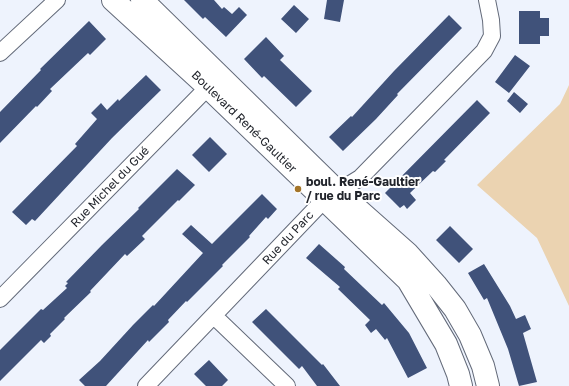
<!DOCTYPE html>
<meta charset="utf-8">
<style>
body{margin:0}
canvas{display:block;background:#eef3fd}
</style>
<canvas width="569" height="386"></canvas>
<script>
const c = document.querySelector('canvas').getContext('2d');
c.lineJoin = 'round';
function fillPath(path, color) {
  c.fillStyle = color;
  c.fill(path, 'evenodd');
}
function shape(rows) {
  const path = new Path2D();
  for (const r of rows) {
    path.moveTo(r[0], r[1]);
    for (let i = 2; i < r.length; i += 2) path.lineTo(r[i], r[i + 1]);
  }
  return path;
}
function stroke(path, color, width, dash) {
  c.strokeStyle = color;
  c.lineWidth = width;
  c.lineCap = dash ? 'butt' : 'round';
  c.setLineDash(dash || []);
  c.stroke(path);
}
function write(font, color, halo, rows, align = 'center') {
  c.font = font + ' "Golos Text",sans-serif';
  c.lineWidth = 4;
  c.setLineDash([]);
  c.textBaseline = 'middle';
  c.strokeStyle = halo;
  c.fillStyle = color;
  for (const [text, x, y, turn = 0] of rows) {
    c.save();
    c.translate(x, y);
    c.rotate((+turn || 0) * Math.PI / 180);
    c.textAlign = isNaN(turn) ? turn : align;
    if (halo) c.strokeText(text, 0, 0);
    c.fillText(text, 0, 0);
    c.restore();
  }
}
const green = shape([
 [569,85,569,306,537,238,477,185,560,104]
]);
const building = shape([
 [184,0,214,0,222,9,224,7,232,14,239,7,247,15,226,37,205,17,203,19],
 [327,0,344,0,340,22,324,19],
 [294,5,309,19,296,33,281,19],
 [519,11,540,11,540,18,549,18,549,36,540,36,540,44,519,44],
 [449,15,462,28,397,94,398,95,376,119,343,151,329,137,351,116,352,117,394,71],
 [89,21,106,39,90,55,88,53,50,89,52,91,37,107,36,106,0,143,0,112,41,70,40,69],
 [266,37,284,56,280,60,312,91,296,107,264,76,262,78,244,59],
 [515,55,530,66,509,93,495,82],
 [146,75,161,90,112,138,35,221,32,219,26,225,12,212,77,146,75,144,97,119,91,113,101,103,107,110,118,99,119,101],
 [514,92,528,104,520,113,507,101],
 [477,100,490,113,444,160,446,161,435,172,433,171,410,193,416,200,407,209,404,205,400,208,385,193],
 [210,137,227,154,209,172,192,155],
 [177,169,195,185,179,201,178,200,142,236,145,239,127,256,125,254,90,291,91,292,64,318,65,319,50,334,51,336,44,343,41,340,0,381,0,350,41,309,43,310,67,288,65,286,68,283,66,282,102,245,139,209,138,208],
 [262,194,277,209,268,219,266,217,249,236,250,237,222,265,223,266,187,302,186,301,168,320,169,322,149,342,148,340,106,386,85,386,79,380,100,361,133,325,153,305,154,306,203,253,182,234,191,225,212,244],
 [450,226,473,249,459,263,436,240],
 [319,244,345,267,344,269,382,305,384,303,409,333,427,368,408,378,387,338,385,340,376,329,371,333,365,325,370,320,338,289,340,287,306,258],
 [484,264,510,306,516,319,525,315,531,329,523,333,537,382,519,386,508,349,487,298,484,300,468,273],
 [266,309,322,365,323,364,340,386,317,386,302,366,299,369,252,322],
 [209,360,228,380,222,386,206,386,194,374]
]);
const street = shape([
 [0,53,57,0],
 [0,299,216,79],
 [214,316,287,386],
 [146,386,324,200,360,178,484,51,492,36,491,20,487,0]
]);
const secondary = shape([
 [113,0,208,87,408,280,446,344,458,374,461,386],
 [142,0,338,192,408,254,436,285,455,309,470,335,483,366,488,386]
]);
const markers = [
 [298,189,4,"#a47529"]
];
const streetNames = [
 ["Boulevard René-Gaultier",244,122,44],
 ["Rue Michel du Gué",110,187,-46],
 ["Rue du Parc",288,238,-47]
];
const poiNames = [
 ["boul. René-Gaultier",306,182],
 ["/ rue du Parc",306,196]
];
fillPath(green, '#ebd3b1');
fillPath(building, '#40527a');
stroke(street, '#636a79', 18);
stroke(secondary, '#636a79', 24);
stroke(street, '#fff', 16);
stroke(secondary, '#fff', 22);
for (const [x, y, r, color] of markers) {
  const dot = new Path2D();
  dot.arc(x, y, r, 0, 2 * Math.PI);
  c.fillStyle = color;
  c.fill(dot);
  stroke(dot, '#fff', 1.5);
}
write('12px', '#21242b', '#fff', streetNames);
write('bold 12px', '#21242b', '#fff', poiNames, 'left');
</script>
